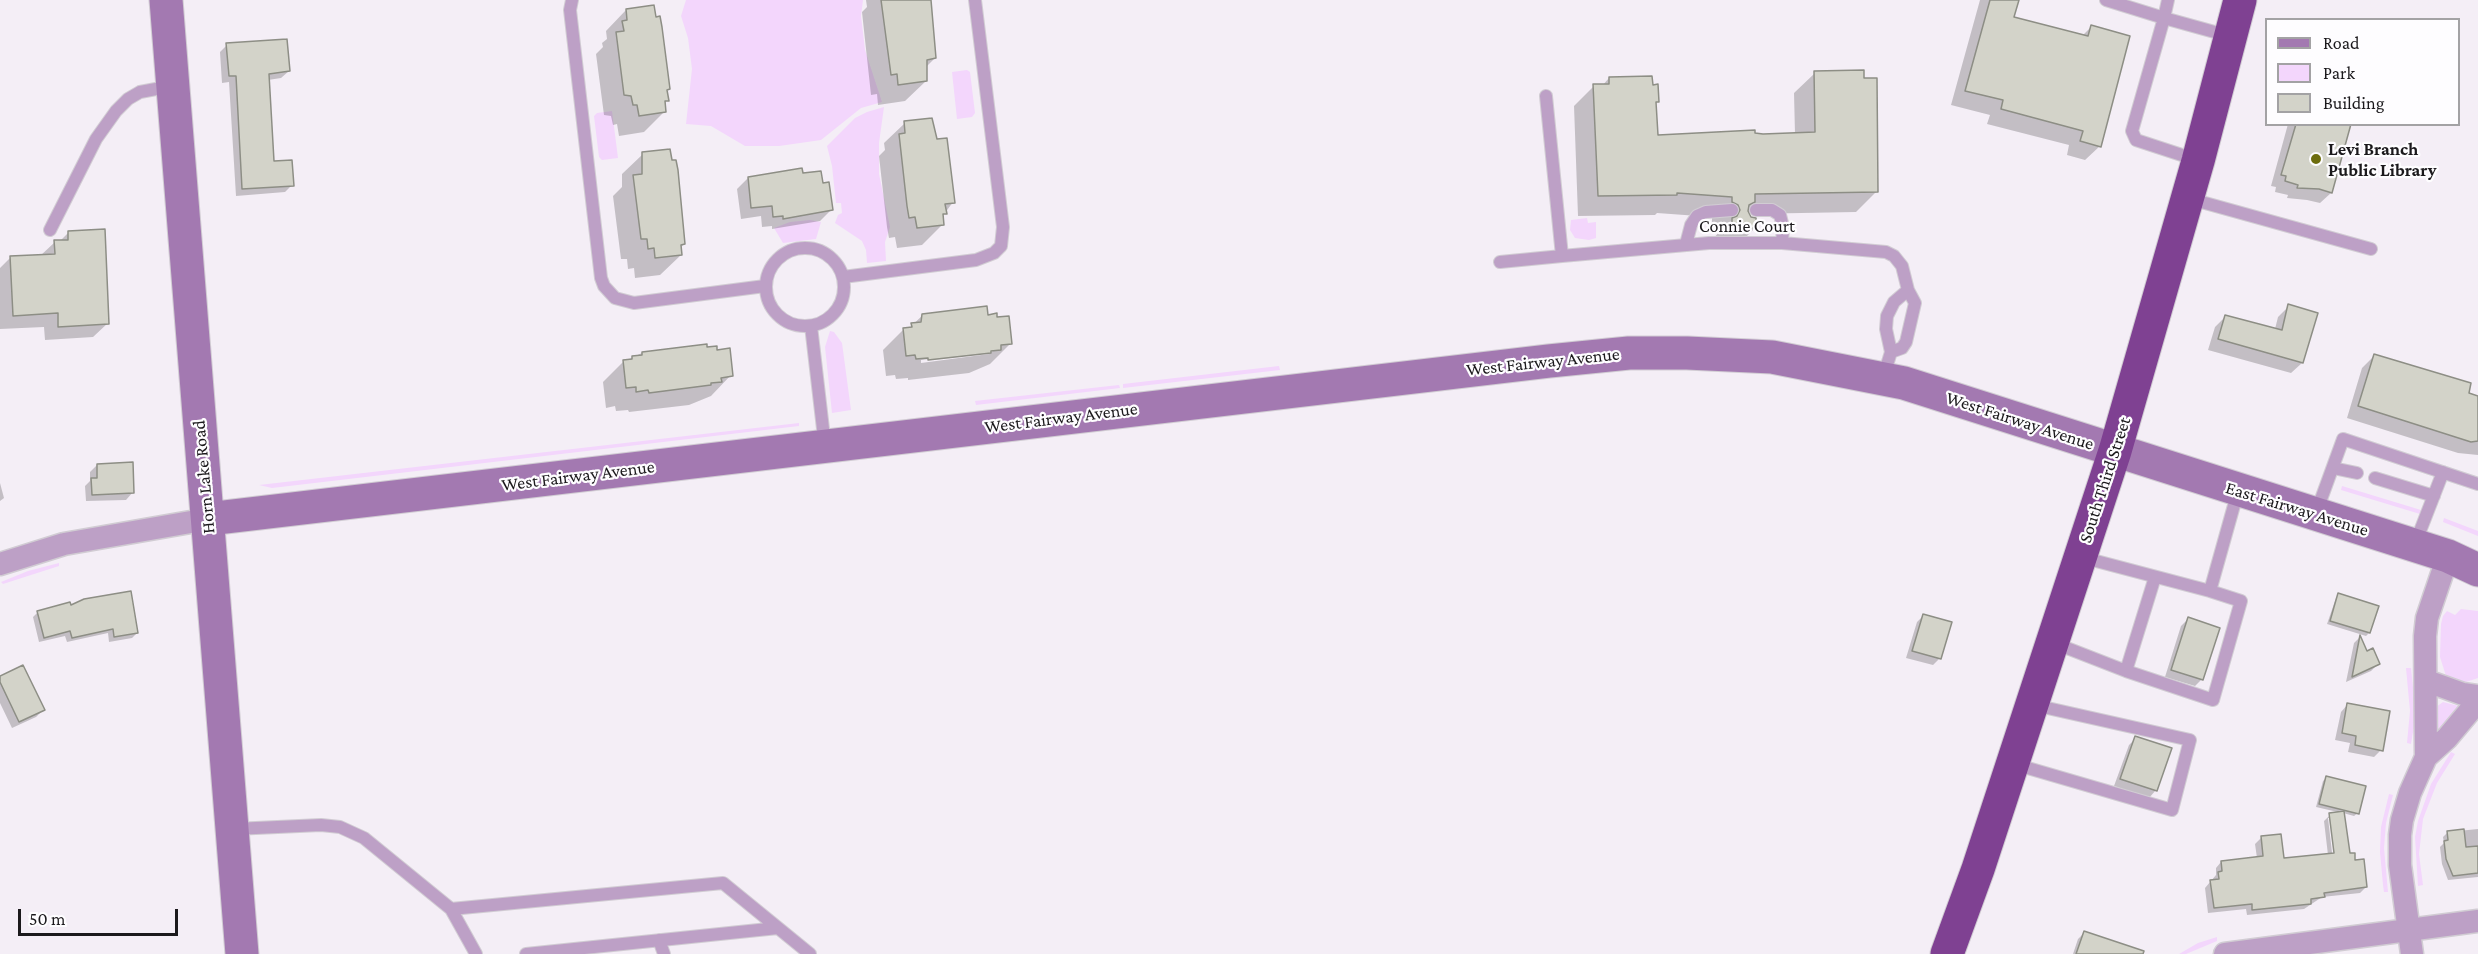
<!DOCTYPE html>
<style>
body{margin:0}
#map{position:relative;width:2478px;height:954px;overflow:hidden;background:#f4eef6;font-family:"Crimson Pro",serif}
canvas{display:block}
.legend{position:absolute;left:2265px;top:18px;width:195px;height:108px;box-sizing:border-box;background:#fefdff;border:2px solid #a3a2a4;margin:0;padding:8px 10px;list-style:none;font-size:18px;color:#1b191c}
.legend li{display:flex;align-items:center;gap:12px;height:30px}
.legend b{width:30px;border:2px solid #a3a2a4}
.scale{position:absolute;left:18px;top:909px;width:160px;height:27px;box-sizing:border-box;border:3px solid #1b191c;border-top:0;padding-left:8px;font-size:18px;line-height:21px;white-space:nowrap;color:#1b191c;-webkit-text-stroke:4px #fefdff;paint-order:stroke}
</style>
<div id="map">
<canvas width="2478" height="954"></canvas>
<ul class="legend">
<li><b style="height:8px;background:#a379b1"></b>Road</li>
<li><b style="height:16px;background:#f3d6fc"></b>Park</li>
<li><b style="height:16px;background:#d3d3c9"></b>Building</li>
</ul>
<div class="scale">50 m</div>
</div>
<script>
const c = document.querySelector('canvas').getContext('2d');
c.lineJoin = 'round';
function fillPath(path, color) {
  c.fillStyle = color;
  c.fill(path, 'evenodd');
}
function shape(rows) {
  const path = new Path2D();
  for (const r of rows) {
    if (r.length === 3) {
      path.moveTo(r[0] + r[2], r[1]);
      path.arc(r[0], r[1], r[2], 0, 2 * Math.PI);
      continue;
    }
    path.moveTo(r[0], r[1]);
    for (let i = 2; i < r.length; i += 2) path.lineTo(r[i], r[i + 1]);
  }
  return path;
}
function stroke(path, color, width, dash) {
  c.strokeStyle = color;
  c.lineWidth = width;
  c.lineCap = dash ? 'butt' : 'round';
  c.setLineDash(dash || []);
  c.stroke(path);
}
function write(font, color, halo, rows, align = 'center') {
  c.font = font + ' "Crimson Pro",serif';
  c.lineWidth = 4.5;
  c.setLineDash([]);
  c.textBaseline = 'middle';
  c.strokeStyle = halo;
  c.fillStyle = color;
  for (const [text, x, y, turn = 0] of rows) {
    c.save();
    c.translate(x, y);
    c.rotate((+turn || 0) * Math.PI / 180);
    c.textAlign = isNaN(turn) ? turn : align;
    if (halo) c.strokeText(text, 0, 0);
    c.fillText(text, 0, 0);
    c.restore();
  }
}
const green = shape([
 [686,0,863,0,861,16,865,50,882,102,861,108,821,140,779,146,745,146,711,126,686,124,692,69,688,38,681,16],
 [967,70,970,72,975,113,972,117,957,119,952,72],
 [884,107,879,143,879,174,890,227,885,242,886,261,867,263,866,250,862,241,835,223,838,215,842,213,841,203,836,203,832,166,827,146,855,118,867,112],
 [612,111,618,158,602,160,599,157,594,116,597,113],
 [1587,218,1588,223,1596,222,1596,238,1589,240,1575,238,1570,230,1571,220],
 [810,220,821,222,816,239,783,243,774,228,790,222],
 [830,331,834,332,842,343,851,410,832,413,825,347],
 [1279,366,1280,370,1123,388,1123,384],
 [1119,385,1120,388,976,405,975,401],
 [799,423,799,426,272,488,259,485],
 [2342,486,2421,510,2420,514,2341,490],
 [2444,518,2478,531,2478,536,2443,522],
 [59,563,59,566,3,584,1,582,28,571],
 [2461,609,2478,611,2478,678,2463,683,2452,681,2446,676,2440,657,2441,624,2443,616,2447,611,2455,615],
 [2406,668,2411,668,2414,696,2414,726,2411,744,2407,743,2410,711],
 [2443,702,2459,706,2439,733,2434,731,2436,707],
 [2451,752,2455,754,2437,783,2423,819,2419,854,2423,885,2418,886,2415,837,2418,821,2431,784],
 [2389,794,2393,795,2386,823,2384,848,2388,892,2384,892,2383,885,2380,852,2381,827],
 [2217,937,2217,941,2186,954,2179,954,2198,943]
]);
const shadow = shape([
 [866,0,929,0,935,58,926,67,926,81,905,101,878,105,877,94,871,95,862,12,867,7],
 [1980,0,2017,0,2013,18,2082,36,2091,27,2100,146,2085,160,2067,155,2069,145,1987,124,1990,115,1951,105],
 [626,10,668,89,666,91,667,100,663,104,664,112,644,132,619,136,617,124,613,125,611,116,604,115,596,54,603,47,602,43,607,39,606,31],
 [227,45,289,71,281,78,268,80,273,163,292,185,285,192,236,196,229,82,222,83,220,52],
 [1815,73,1876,192,1856,212,1748,214,1755,228,1735,248,1712,240,1720,231,1718,225,1712,222,1712,217,1657,213,1655,215,1578,216,1574,106,1594,86,1602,86,1609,78,1651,86,1657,101,1655,104,1656,137,1795,134,1794,93],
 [905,123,953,202,942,217,943,224,922,245,897,248,895,237,889,238,887,227,879,156,885,150,884,143],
 [2288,124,2349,124,2331,193,2320,203,2307,200,2287,198,2288,195,2275,192,2276,187,2271,186],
 [643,154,684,244,680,248,681,255,660,275,635,278,634,268,628,269,627,259,621,259,613,196,622,187,622,174],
 [801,175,821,184,831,210,820,221,772,229,772,226,762,227,761,216,741,219,737,189,748,178],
 [69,232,108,323,93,337,45,340,44,327,0,329,0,268,10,258,40,256,55,242,60,241],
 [2289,306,2302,363,2291,373,2208,350,2215,327,2226,316,2275,329,2278,317],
 [923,315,987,316,1011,343,990,364,969,373,908,380,908,378,896,379,895,375,886,376,883,350,903,330,908,329],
 [993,351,989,354,921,363,921,360],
 [706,349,716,352,731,375,711,396,689,405,629,412,628,410,616,411,615,406,606,408,603,382,623,362,642,353],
 [2374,356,2478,397,2478,455,2458,453,2347,418,2362,368],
 [97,465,133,492,126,500,86,501,85,486,90,481,90,472],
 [0,483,4,498,0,501],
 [2339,595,2369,633,2366,636,2327,624,2336,598],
 [38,612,137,633,132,638,109,642,108,633,67,642,65,636,39,642,33,617],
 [1924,615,1940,658,1933,665,1906,658,1917,622],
 [2188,619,2202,679,2195,686,2165,677,2181,626],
 [2360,637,2366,653,2378,664,2371,671,2346,682,2354,643],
 [0,678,43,710,36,717,12,728,0,703],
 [2348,704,2381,750,2374,757,2348,752,2350,743,2335,740,2341,712],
 [2136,738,2156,790,2149,798,2114,786,2129,745],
 [2326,778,2358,813,2354,816,2343,813,2349,855,2366,887,2360,893,2322,897,2304,909,2247,915,2246,909,2208,913,2205,888,2216,875,2216,868,2221,862,2257,858,2255,844,2261,838,2282,860,2328,855,2324,821,2330,815,2342,813,2316,807,2323,781],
 [2328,818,2331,818,2336,860,2333,861],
 [2478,829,2478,877,2448,880,2442,864,2440,847,2444,843,2443,837,2448,832],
 [2085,932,2120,954,2073,954,2078,939]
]);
const building = shape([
 [881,0,931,0,936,58,927,60,927,81,898,85,897,74,891,75,881,0],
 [1990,0,2019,0,2014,17,2088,36,2091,25,2130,36,2101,147,2080,141,2083,131,2001,109,2003,100,1965,91,1990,0],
 [654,5,656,17,660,16,662,27,670,89,667,90,669,101,665,101,666,112,639,116,637,105,633,105,631,96,624,95,616,32,624,31,622,21,627,20,626,9,654,5],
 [287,39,290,71,269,74,274,161,292,160,294,186,242,189,236,76,229,76,226,43,287,39],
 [1864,70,1864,78,1877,78,1878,192,1755,194,1755,202,1749,205,1748,211,1751,217,1756,218,1757,228,1732,228,1732,218,1737,216,1740,210,1738,205,1732,202,1732,197,1677,193,1677,195,1598,196,1593,84,1609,84,1609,77,1652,76,1653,85,1658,84,1659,102,1656,102,1658,135,1755,130,1755,133,1763,134,1815,132,1814,71,1864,70],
 [932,118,937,139,947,138,955,203,945,204,947,214,943,214,944,225,917,228,915,217,909,218,907,206,899,134,905,133,904,121,932,118],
 [2296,124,2351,124,2332,193,2319,189,2297,188,2298,185,2285,181,2286,176,2281,175,2296,124],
 [670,149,672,160,676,160,678,170,685,244,681,245,682,255,655,258,654,248,648,249,647,239,641,239,633,175,642,174,642,152,670,149],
 [802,168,803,173,821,171,823,183,829,182,833,210,783,219,783,216,773,217,772,206,751,208,748,177,802,168],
 [105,229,109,324,58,327,58,313,13,316,10,256,55,254,54,240,68,240,68,231,105,229],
 [2288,304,2318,313,2303,363,2218,339,2225,315,2282,330,2288,304],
 [987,306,988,315,997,313,997,317,1009,316,1012,344,1001,345,1001,350,991,351,991,353,928,360,928,358,916,359,915,355,906,356,903,328,912,327,911,323,921,322,922,314,987,306],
 [707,344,707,347,717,346,717,350,730,348,733,376,721,378,722,382,711,383,711,385,649,393,648,390,636,392,636,387,626,388,623,360,632,359,632,356,642,355,642,352,707,344],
 [2374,354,2471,383,2469,393,2478,396,2478,441,2471,442,2358,406,2374,354],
 [133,462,134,493,92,495,91,478,97,478,97,464,133,462],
 [131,591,138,633,114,637,113,629,72,638,70,631,44,638,37,611,70,602,71,605,84,599,131,591],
 [2338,593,2379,606,2370,633,2330,621,2338,593],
 [1923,614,1952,622,1941,659,1912,651,1923,614],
 [2188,617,2220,628,2203,680,2171,670,2188,617],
 [2360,635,2367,651,2373,648,2380,664,2352,677,2360,635],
 [23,665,45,710,19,722,0,682,0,676,23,665],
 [2347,703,2390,711,2383,751,2355,745,2356,736,2342,733,2347,703],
 [2135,736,2172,748,2157,791,2120,779,2135,736],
 [2326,776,2366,786,2359,814,2319,804,2326,776],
 [2344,811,2350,853,2355,853,2355,860,2364,859,2367,887,2324,893,2325,897,2311,899,2311,904,2252,910,2252,904,2214,908,2210,880,2219,879,2218,872,2222,871,2221,861,2263,856,2261,836,2281,834,2284,858,2334,853,2329,813,2344,811],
 [2464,829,2466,847,2478,846,2478,873,2453,876,2446,859,2444,841,2448,840,2447,831,2464,829],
 [2084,931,2144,951,2143,954,2076,954,2084,931]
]);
const lane = shape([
 [572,0,570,10,601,278,604,286,615,298,634,303,765,286],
 [2106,0,2164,18,2132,131,2136,140,2197,160],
 [2168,0,2164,18,2229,36],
 [1546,96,1562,256,1709,243,1782,243,1886,252,1894,256,1902,266,1908,290,1915,303,1906,342,1902,348,1891,352],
 [2187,198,2371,249],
 [1756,210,1772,210,1780,215,1783,227,1782,243],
 [50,230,96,139,116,111,128,99,140,92,172,86],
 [1686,244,1691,225,1697,216,1706,212,1732,210],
 [805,287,39],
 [1500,262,1562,256],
 [843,277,976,260,994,253,1001,246,1003,227,975,0],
 [811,326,825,446],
 [1883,378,1891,352,1886,329,1887,316,1894,302,1908,290],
 [2333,468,2357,473],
 [2375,478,2434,496],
 [2316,513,2343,439,2478,484],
 [2415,544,2443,472],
 [2081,557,2210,591,2238,491],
 [2054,643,2126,671,2155,577],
 [2126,671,2213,700,2241,601,2210,591],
 [2014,764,2172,810,2190,740,2034,705],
 [234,829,321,825,340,827,364,838,451,909,723,883,810,954],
 [451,909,476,954],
 [659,940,664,954],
 [526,954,778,928]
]);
const street = shape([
 [0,564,64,544,208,519],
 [2427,681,2463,694,2478,696],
 [2426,757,2425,636,2427,618,2448,556],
 [2225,954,2478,921],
 [2412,954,2400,865,2400,835,2402,820,2410,793,2426,757,2447,738,2478,701]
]);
const secondary = shape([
 [166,0,242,954],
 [208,519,1549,361,1629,353,1687,353,1772,357,1904,383,2448,556,2478,570]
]);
const highway = shape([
 [1947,954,1978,869,2115,451,2198,161,2240,0]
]);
const markers = [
 [2316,159,6,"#6d6d0e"]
];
const poiNames = [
 ["Levi Branch",2328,149],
 ["Public Library",2328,170]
];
const streetNames = [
 ["Connie Court",1747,226],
 ["West Fairway Avenue",1543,362,-6],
 ["West Fairway Avenue",1061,418,-7],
 ["West Fairway Avenue",2020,421,18],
 ["West Fairway Avenue",578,476,-7],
 ["Horn Lake Road",204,477,-95],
 ["South Third Street",2105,480,-72],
 ["East Fairway Avenue",2297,509,17]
];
fillPath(green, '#f3d6fc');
fillPath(shadow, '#0003');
fillPath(building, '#d3d3c9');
stroke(building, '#8d8e85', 1.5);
stroke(lane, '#d1ccd3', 14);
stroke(street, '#d1ccd3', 25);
stroke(secondary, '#d1ccd3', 35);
stroke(highway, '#d1ccd3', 35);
stroke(lane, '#bda0c6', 12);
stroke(street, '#bda0c6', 22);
stroke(secondary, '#a379b1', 33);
stroke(highway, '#7f4192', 33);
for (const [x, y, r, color] of markers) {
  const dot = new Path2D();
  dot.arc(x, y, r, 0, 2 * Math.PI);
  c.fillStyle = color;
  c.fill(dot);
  stroke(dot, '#fefdff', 2);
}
write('bold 18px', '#1b191c', '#fefdff', poiNames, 'left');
write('18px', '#1b191c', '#fefdff', streetNames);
</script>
